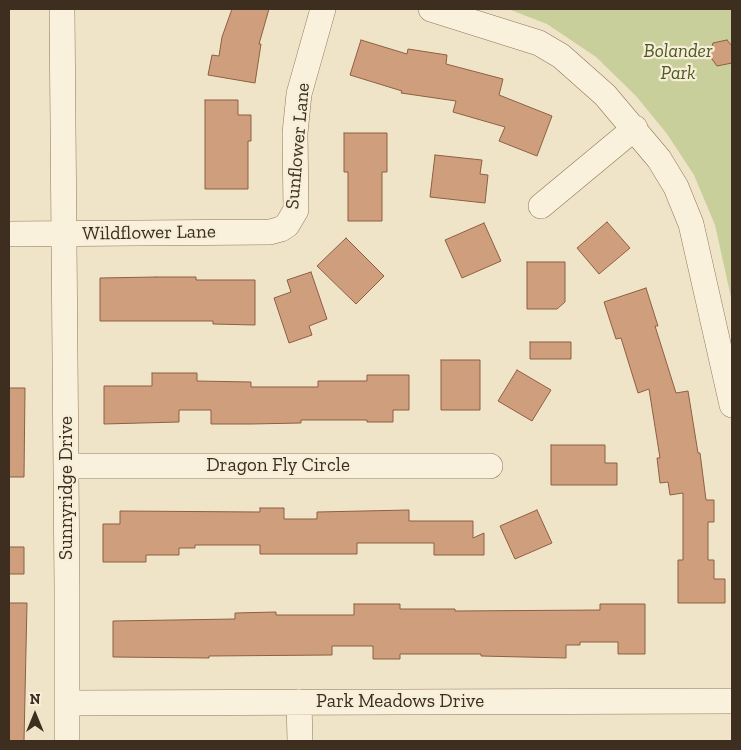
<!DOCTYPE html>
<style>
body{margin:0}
#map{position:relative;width:741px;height:750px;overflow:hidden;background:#f0e4c8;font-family:"Zilla Slab",serif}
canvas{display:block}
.frame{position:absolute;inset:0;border:10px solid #3d2e20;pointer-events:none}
.north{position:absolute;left:10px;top:690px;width:50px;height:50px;-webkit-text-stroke:4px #f7eed8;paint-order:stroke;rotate:0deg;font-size:14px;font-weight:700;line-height:20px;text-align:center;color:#3d2e20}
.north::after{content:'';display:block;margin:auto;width:18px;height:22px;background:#3d2e20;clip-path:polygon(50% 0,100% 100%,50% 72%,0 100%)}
</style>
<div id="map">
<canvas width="741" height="750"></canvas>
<div class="frame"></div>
<div class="north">N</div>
</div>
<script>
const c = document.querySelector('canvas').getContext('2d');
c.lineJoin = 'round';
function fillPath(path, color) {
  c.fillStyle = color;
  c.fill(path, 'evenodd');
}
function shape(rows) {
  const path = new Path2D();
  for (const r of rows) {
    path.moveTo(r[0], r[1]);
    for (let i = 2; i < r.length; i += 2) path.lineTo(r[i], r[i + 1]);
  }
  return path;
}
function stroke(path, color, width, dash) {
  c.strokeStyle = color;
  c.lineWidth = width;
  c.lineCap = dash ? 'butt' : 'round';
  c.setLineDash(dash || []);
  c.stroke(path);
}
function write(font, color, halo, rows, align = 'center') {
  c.font = font + ' "Zilla Slab",serif';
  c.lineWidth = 4.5;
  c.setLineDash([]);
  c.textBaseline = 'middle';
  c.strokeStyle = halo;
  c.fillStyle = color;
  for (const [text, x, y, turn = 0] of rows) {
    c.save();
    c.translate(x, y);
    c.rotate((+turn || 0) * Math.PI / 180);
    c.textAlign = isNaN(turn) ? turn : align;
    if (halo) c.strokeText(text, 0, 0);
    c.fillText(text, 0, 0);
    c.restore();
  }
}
const green = shape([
 [508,9,732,9,732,302,715,225,694,175,667,134,636,96,596,57,547,24]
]);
const building = shape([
 [232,9,269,9,259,44,261,44,255,83,208,75,212,55,219,56,222,37,232,9],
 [361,40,407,54,408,49,447,55,446,64,503,79,499,95,552,116,537,156,499,141,505,127,453,112,456,101,401,93,402,91,350,75,361,40],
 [727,40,732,46,732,63,717,66,709,55,713,43,727,40],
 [205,100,238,100,238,115,251,115,251,141,248,141,248,189,205,189,205,100],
 [344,133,387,133,387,172,382,172,382,221,348,221,348,172,344,172,344,133],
 [435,155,482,160,480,174,488,175,485,203,430,197,435,155],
 [607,222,630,248,599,274,577,248,607,222],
 [484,223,501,261,462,278,445,240,484,223],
 [346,238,384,276,356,304,317,266,346,238],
 [527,262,565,262,565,302,557,309,527,309,527,262],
 [311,272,327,319,309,326,312,335,289,343,274,298,291,292,287,280,311,272],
 [156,277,196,277,196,280,255,280,255,325,213,324,213,321,100,321,100,278,156,277],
 [646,288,658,326,655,326,676,393,688,391,698,453,700,453,706,500,714,500,714,522,708,522,708,560,714,560,714,579,725,579,725,603,678,603,678,560,683,560,683,493,670,495,668,482,660,483,657,458,660,458,649,389,638,393,621,338,616,339,604,302,646,288],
 [530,342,571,342,571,359,530,359,530,342],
 [441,360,480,360,480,410,441,410,441,360],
 [517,370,551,390,532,421,498,401,517,370],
 [152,373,197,373,197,381,251,382,251,387,318,387,318,381,367,381,367,375,409,375,409,410,393,410,393,422,367,422,367,420,301,420,301,423,251,424,211,424,211,410,179,410,179,422,104,424,104,386,152,386,152,373],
 [9,388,25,388,24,477,9,477,9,388],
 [551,445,605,445,605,463,617,463,617,485,551,485,551,445],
 [260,508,284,508,284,519,317,519,317,512,409,510,409,521,473,521,473,538,484,533,484,555,434,555,434,543,357,543,357,554,260,554,260,545,195,545,195,548,179,548,179,555,146,555,146,562,103,562,103,524,120,524,120,511,260,512,260,508],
 [537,510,552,543,515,559,500,526,537,510],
 [9,547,24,547,24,574,9,574,9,547],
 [9,603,27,603,24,741,9,741,9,603],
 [354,604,400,604,400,609,455,609,455,611,600,610,600,604,645,604,645,654,618,654,618,642,580,642,580,645,566,645,566,658,481,656,481,654,400,654,400,659,373,659,373,646,332,646,332,655,209,656,209,658,113,657,113,621,235,619,235,613,276,612,276,615,354,615,354,604]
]);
const minor = shape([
 [62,9,67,587,67,741],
 [431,9,539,43,561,56,605,95,659,159,676,187,691,224,732,405],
 [541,206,635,128],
 [9,234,270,232,281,229,287,225,296,210,295,133,299,94,323,9],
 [66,466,490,466],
 [299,702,300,741],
 [67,703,732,701]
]);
const parkNames = [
 ["Bolander",678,52],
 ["Park",678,74]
];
const streetNames = [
 ["Sunflower Lane",298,146,-85],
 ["Wildflower Lane",149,233,-1],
 ["Dragon Fly Circle",278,466],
 ["Sunnyridge Drive",67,488,-90],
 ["Park Meadows Drive",400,702]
];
fillPath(green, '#c9cf9b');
fillPath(building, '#cf9f7d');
stroke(building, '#8d5f41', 1);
stroke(minor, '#8d765c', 26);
stroke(minor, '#faf1dc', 25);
write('italic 19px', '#4d5a26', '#f7eed8', parkNames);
write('19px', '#3d2e20', '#f7eed8', streetNames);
</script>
